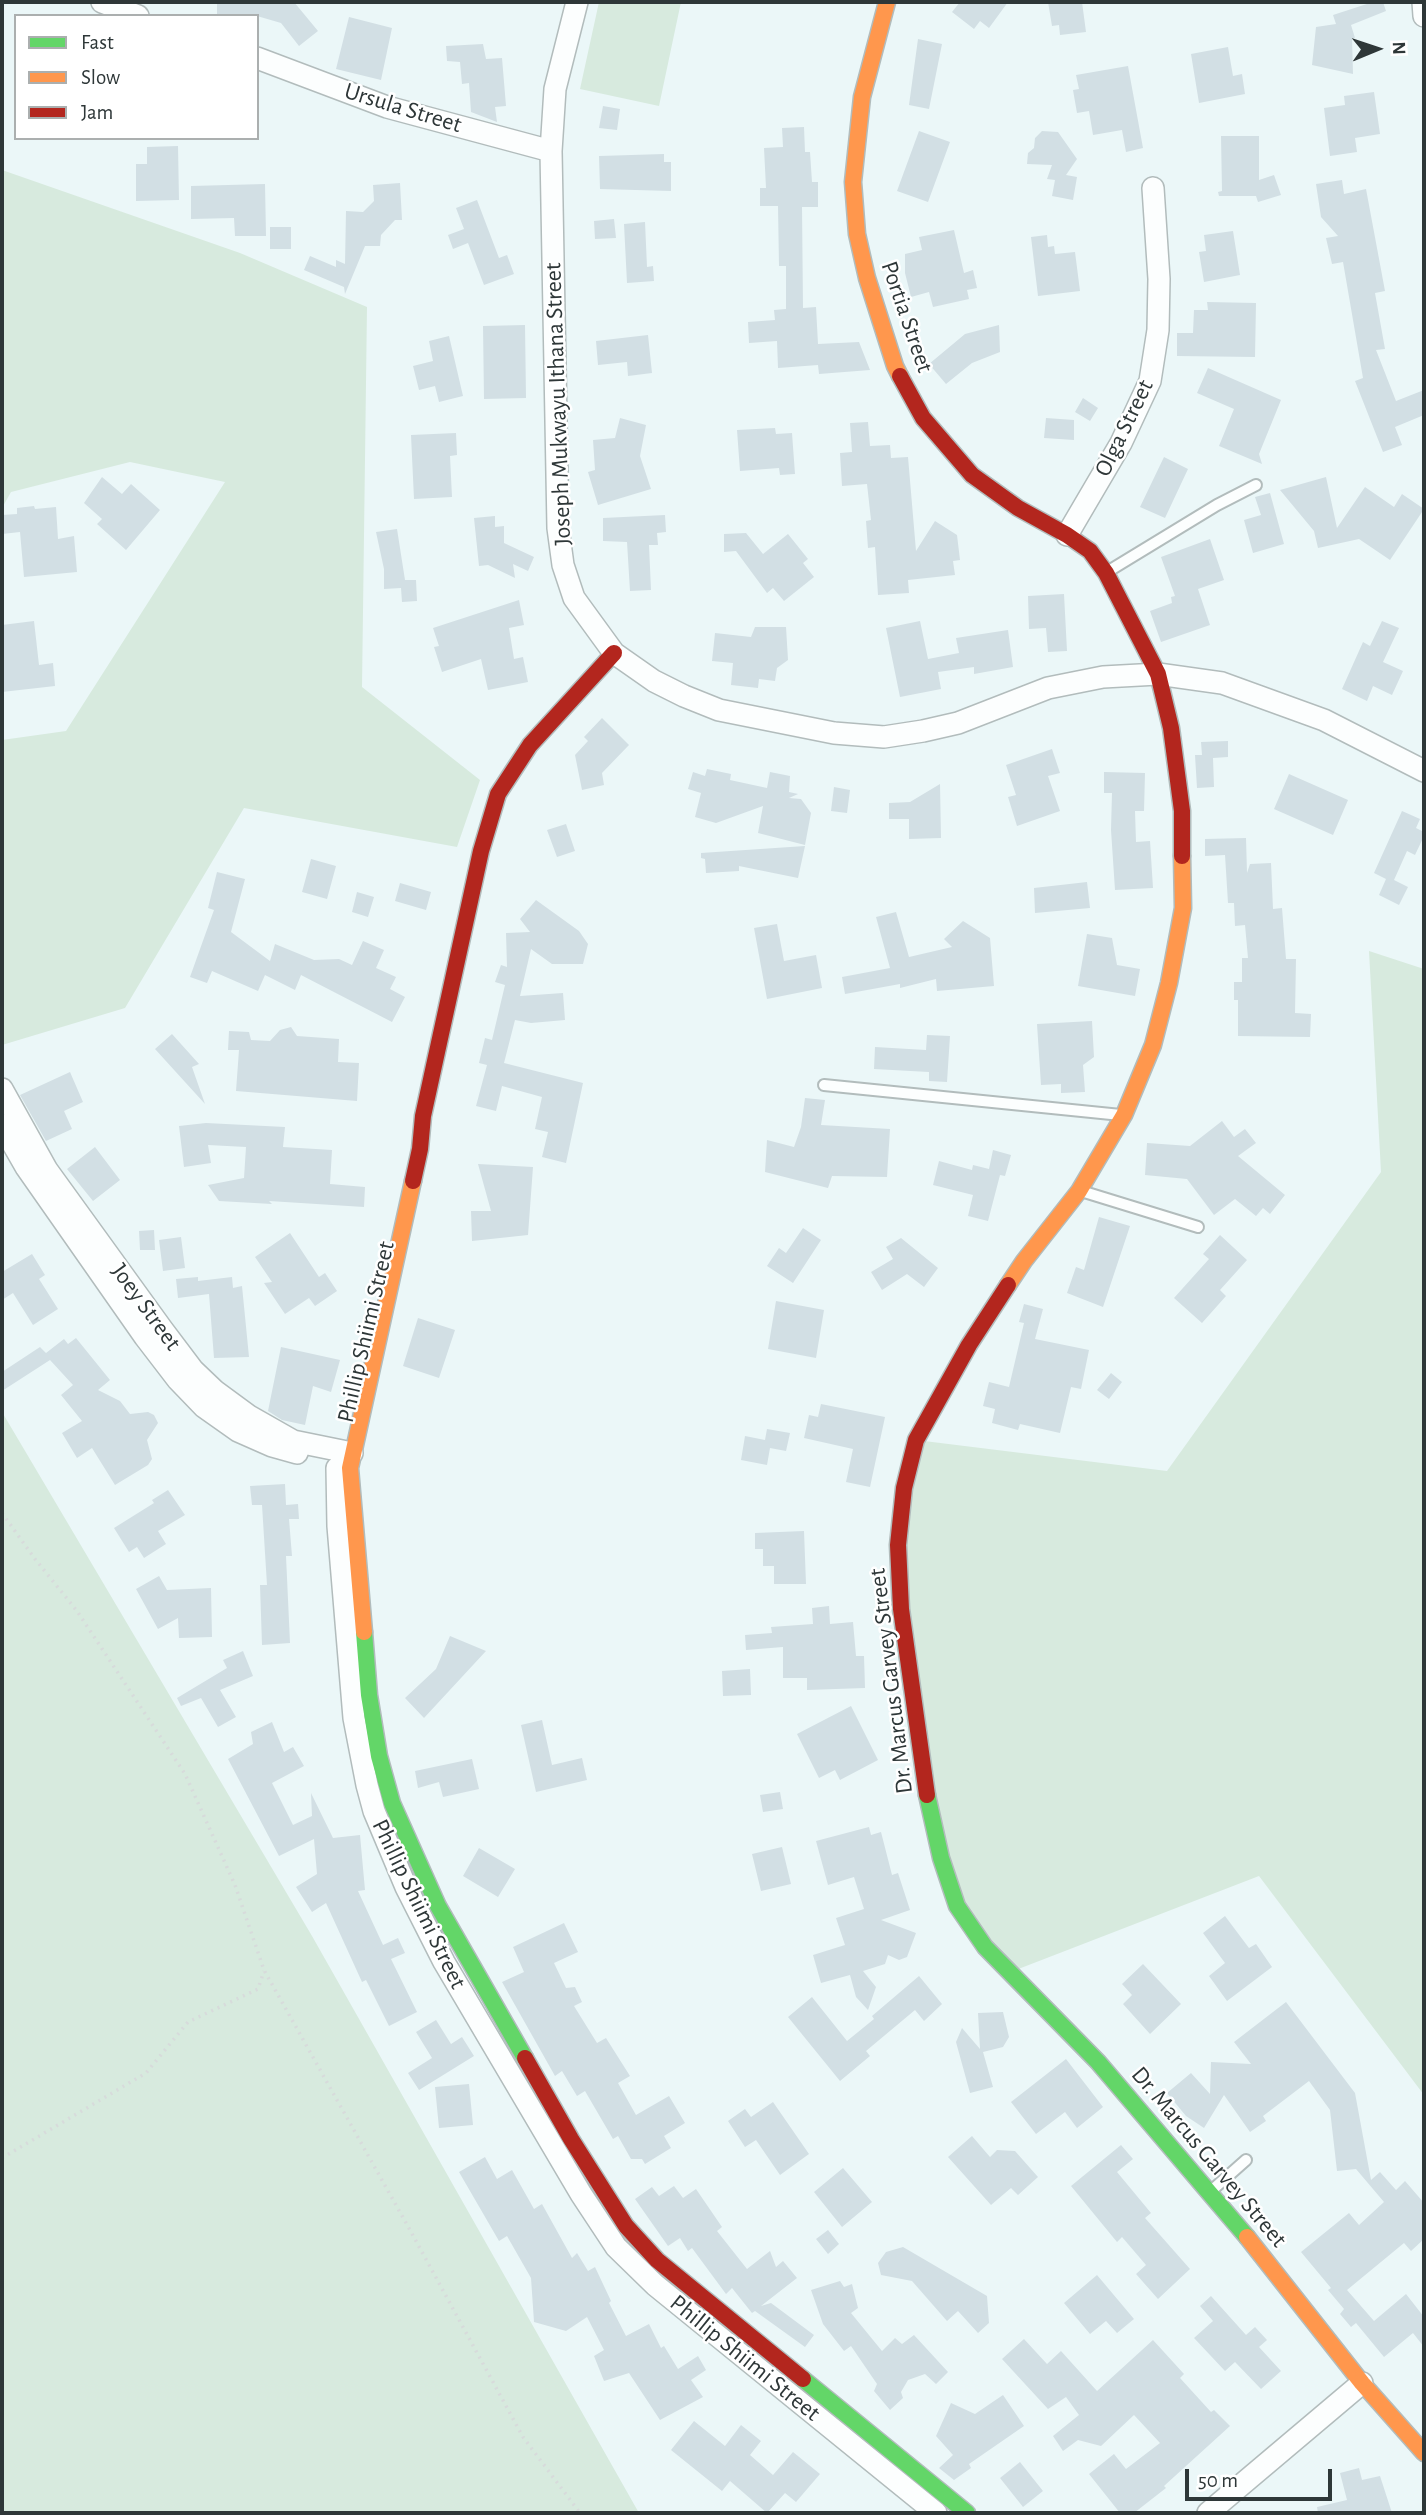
<!DOCTYPE html>
<style>
body{margin:0}
#map{position:relative;width:1426px;height:2515px;overflow:hidden;background:#ebf7f8;font-family:"Alegreya Sans",sans-serif}
canvas{display:block}
.frame{position:absolute;inset:0;border:4px solid #2e3738;pointer-events:none}
.legend{position:absolute;left:14px;top:14px;width:245px;height:126px;box-sizing:border-box;background:#fff;border:2px solid #abafaf;margin:0;padding:9px 12px;list-style:none;font-size:21px;color:#2e3738}
.legend li{display:flex;align-items:center;gap:14px;height:35px}
.legend b{width:35px;border:2px solid #abafaf}
.north{position:absolute;left:1342px;top:14px;width:70px;height:70px;-webkit-text-stroke:5px #fff;paint-order:stroke;rotate:88deg;font-size:19px;font-weight:700;line-height:28px;text-align:center;color:#2e3738}
.north::after{content:'';display:block;margin:auto;width:24px;height:32px;background:#2e3738;clip-path:polygon(50% 0,100% 100%,50% 72%,0 100%)}
.scale{position:absolute;left:1185px;top:2469px;width:147px;height:32px;box-sizing:border-box;border:4px solid #2e3738;border-top:0;padding-left:9px;font-size:21px;line-height:24px;white-space:nowrap;color:#2e3738;-webkit-text-stroke:5px #fff;paint-order:stroke}
</style>
<div id="map">
<canvas width="1426" height="2515"></canvas>
<div class="frame"></div>
<ul class="legend">
<li><b style="height:9px;background:#63d668"></b>Fast</li>
<li><b style="height:9px;background:#ff974d"></b>Slow</li>
<li><b style="height:9px;background:#b3261e"></b>Jam</li>
</ul>
<div class="north">N</div>
<div class="scale">50 m</div>
</div>
<script>
const c = document.querySelector('canvas').getContext('2d');
c.lineJoin = 'round';
function fillPath(path, color) {
  c.fillStyle = color;
  c.fill(path, 'evenodd');
}
function shape(rows) {
  const path = new Path2D();
  for (const r of rows) {
    path.moveTo(r[0], r[1]);
    for (let i = 2; i < r.length; i += 2) path.lineTo(r[i], r[i + 1]);
  }
  return path;
}
function stroke(path, color, width, dash) {
  c.strokeStyle = color;
  c.lineWidth = width;
  c.lineCap = dash ? 'butt' : 'round';
  c.setLineDash(dash || []);
  c.stroke(path);
}
function write(font, color, halo, rows, align = 'center') {
  c.font = font + ' "Alegreya Sans",sans-serif';
  c.lineWidth = 5;
  c.setLineDash([]);
  c.textBaseline = 'middle';
  c.strokeStyle = halo;
  c.fillStyle = color;
  for (const [text, x, y, turn = 0] of rows) {
    c.save();
    c.translate(x, y);
    c.rotate((+turn || 0) * Math.PI / 180);
    c.textAlign = isNaN(turn) ? turn : align;
    if (halo) c.strokeText(text, 0, 0);
    c.fillText(text, 0, 0);
    c.restore();
  }
}
const green = shape([
 [599,2,681,2,659,106,580,89],
 [2,170,240,253,367,307,362,687,480,780,457,847,244,808,125,1008,2,1045,2,740,66,731,225,482,130,462,11,492,2,508],
 [1369,951,1424,969,1424,2095,1259,1876,1008,1973,957,1906,901,1609,916,1440,1167,1471,1381,1172],
 [2,1412,312,1936,639,2513,2,2513]
]);
const building = shape([
 [217,2,294,2,318,31,299,46,281,23,257,16,217,14],
 [960,2,1008,2,989,28,980,21,974,29,952,12],
 [1048,2,1082,2,1086,32,1060,35,1059,25,1052,26],
 [1373,2,1383,2,1386,11,1351,25,1355,38,1352,38,1353,74,1312,65,1316,27,1336,24,1333,15],
 [349,17,392,28,381,80,336,69],
 [918,39,942,44,929,109,909,105],
 [483,44,486,59,502,58,506,106,495,107,497,122,471,112,469,83,462,84,460,62,447,61,446,46],
 [1228,47,1233,76,1242,74,1245,94,1199,103,1191,54],
 [1128,66,1143,148,1126,152,1122,130,1093,135,1089,111,1077,113,1073,90,1079,89,1076,75],
 [1374,92,1380,134,1355,138,1357,152,1330,156,1324,108,1345,105,1344,96],
 [603,106,620,109,617,130,599,128],
 [804,127,805,152,810,152,812,182,818,182,818,207,802,207,803,308,816,307,818,344,859,342,870,370,819,374,818,365,778,368,777,341,749,343,748,322,775,320,774,310,786,309,786,266,779,266,778,206,760,206,760,188,766,188,764,148,783,147,782,128],
 [919,131,950,142,928,202,897,191],
 [1042,131,1058,132,1077,159,1066,175,1077,177,1073,200,1052,196,1055,180,1047,179,1052,165,1027,164,1028,153,1034,148,1035,138],
 [1221,136,1259,136,1259,180,1274,175,1281,195,1258,202,1256,196,1219,196,1218,192,1222,191],
 [178,146,179,200,136,201,136,164,147,164,147,147],
 [664,154,664,162,671,162,671,191,600,189,599,156],
 [1342,180,1344,194,1366,189,1385,291,1375,293,1385,349,1376,350,1396,401,1424,390,1424,415,1395,427,1402,445,1383,452,1355,381,1363,378,1343,262,1332,264,1326,238,1338,236,1321,217,1316,184],
 [400,183,402,220,395,220,381,235,380,246,365,246,345,294,344,287,304,270,310,256,336,267,336,260,345,264,346,211,363,212,374,201,373,185],
 [265,184,266,236,235,236,234,218,191,219,191,186],
 [477,200,499,258,507,255,514,274,484,285,468,243,453,249,448,235,464,229,456,208],
 [614,219,616,238,595,239,594,221],
 [645,222,647,267,653,266,654,281,627,283,624,224],
 [270,227,291,227,291,249,270,249],
 [954,230,964,273,973,270,977,288,967,290,969,299,933,307,929,292,911,297,905,273,905,254,922,250,919,237],
 [1233,231,1240,275,1204,282,1199,252,1206,251,1204,235],
 [1047,235,1048,247,1054,246,1055,254,1075,252,1080,291,1038,296,1031,237],
 [1207,302,1256,303,1255,357,1177,356,1177,333,1193,333,1194,310,1208,310],
 [525,325,526,398,484,399,483,326],
 [999,325,1000,352,972,363,946,384,929,364,965,334],
 [648,335,652,373,628,376,627,362,598,365,596,341],
 [449,336,463,396,439,402,435,386,419,390,413,366,433,361,429,341],
 [1208,368,1281,400,1259,454,1262,464,1219,446,1234,409,1197,393],
 [1083,398,1098,408,1090,421,1075,412],
 [620,418,646,425,640,456,651,489,598,505,588,472,595,470,593,440,615,438],
 [1046,418,1074,420,1074,440,1044,438],
 [868,422,870,446,890,445,891,458,908,457,916,551,935,521,957,535,960,560,953,561,955,575,908,580,909,593,878,595,875,547,868,548,866,521,871,520,867,484,842,486,840,453,852,452,850,423],
 [775,428,776,434,792,433,795,474,780,475,779,468,740,471,737,430],
 [456,433,457,455,450,456,452,497,414,499,411,435],
 [1164,457,1188,469,1165,518,1140,507],
 [102,477,122,494,131,484,160,510,126,550,97,524,102,519,84,503],
 [1326,477,1337,528,1365,487,1394,507,1402,494,1424,509,1390,560,1359,539,1318,548,1314,531,1280,490],
 [1270,493,1284,544,1253,553,1244,520,1261,515,1255,497],
 [34,506,35,509,56,507,58,539,74,536,77,572,24,577,20,532,2,534,2,515,17,514,17,508],
 [665,515,666,532,657,533,658,545,649,545,651,590,630,591,627,542,603,541,603,518],
 [495,516,495,527,504,526,504,543,534,557,528,571,513,564,515,578,488,565,479,566,474,518],
 [397,529,405,580,416,580,417,601,402,602,401,588,384,589,384,569,376,532],
 [746,533,763,554,788,534,808,559,803,563,814,577,784,601,773,588,767,593,736,551,724,552,724,534],
 [1210,539,1224,580,1198,589,1210,625,1161,642,1150,611,1172,603,1171,597,1175,596,1161,557],
 [1064,594,1067,651,1048,652,1046,628,1029,629,1028,596],
 [519,600,524,625,509,628,514,659,523,657,528,682,488,690,481,659,442,672,434,647,439,646,433,628],
 [34,621,39,665,53,663,55,686,2,692,2,625],
 [920,621,928,659,959,653,956,638,1008,630,1013,667,974,674,974,667,938,672,941,689,900,697,886,628],
 [1382,621,1399,628,1383,662,1403,671,1392,695,1373,686,1367,701,1342,689,1363,642,1370,646],
 [755,627,786,627,788,660,777,668,775,681,759,679,758,688,731,685,733,663,712,661,715,633,751,637],
 [602,718,629,745,602,773,604,785,582,790,575,755,588,741,584,737],
 [1228,741,1228,757,1213,758,1214,787,1197,788,1195,755,1202,755,1201,742],
 [1052,749,1060,773,1048,776,1060,811,1017,826,1008,797,1016,795,1006,765],
 [707,769,731,774,730,780,767,788,770,772,790,776,789,792,798,794,789,798,801,799,811,813,805,845,758,833,763,806,716,823,695,817,701,793,688,789,693,772,705,776],
 [1104,772,1145,773,1144,811,1135,811,1136,842,1150,841,1153,888,1115,890,1111,830,1112,793,1104,793],
 [1289,774,1348,800,1333,835,1274,809],
 [940,784,941,838,909,839,909,819,889,819,889,803,910,802],
 [834,787,850,790,847,813,831,811],
 [1402,811,1420,819,1416,828,1424,832,1424,836,1415,855,1407,851,1394,880,1408,887,1399,905,1379,895,1386,879,1374,873],
 [566,824,575,851,557,857,547,830],
 [1246,838,1247,873,1250,864,1271,863,1273,909,1282,908,1286,959,1296,959,1295,1013,1311,1014,1310,1037,1238,1036,1238,1000,1234,1000,1234,982,1242,982,1242,958,1248,958,1245,925,1235,926,1234,903,1228,903,1225,855,1205,856,1205,839],
 [805,846,798,878,739,866,739,871,706,873,705,859,701,858,701,853],
 [311,859,336,866,327,899,302,892],
 [217,872,245,879,231,932,270,961,275,944,314,960,339,959,352,965,363,941,384,950,376,968,396,977,390,989,405,997,392,1022,301,975,295,990,265,975,258,991,212,971,207,983,190,977,214,910,208,908],
 [1087,882,1090,908,1035,913,1034,888],
 [400,883,431,892,426,910,395,901],
 [357,892,374,897,368,917,352,912],
 [536,900,579,931,588,944,583,964,552,964,531,949,520,996,563,993,565,1020,531,1023,515,1020,504,1063,583,1083,566,1163,542,1157,548,1132,535,1129,542,1097,502,1086,496,1111,476,1106,487,1065,479,1063,485,1038,492,1040,505,985,495,982,501,965,507,967,506,933,530,932,520,919],
 [896,912,909,957,952,947,944,939,963,921,990,938,994,986,937,991,936,979,900,988,900,984,845,994,842,977,890,968,876,917],
 [777,924,784,961,816,955,822,988,767,999,754,928],
 [1087,934,1112,938,1117,965,1140,969,1135,996,1078,986],
 [1092,1021,1094,1057,1083,1065,1085,1092,1061,1093,1061,1084,1041,1085,1037,1024],
 [291,1027,297,1036,339,1039,338,1062,359,1063,357,1101,236,1091,239,1050,228,1050,229,1031,249,1032,251,1040,270,1041,280,1030],
 [172,1034,199,1064,192,1067,205,1104,155,1049],
 [927,1035,950,1036,947,1082,929,1081,929,1072,874,1069,875,1047,926,1050],
 [70,1072,83,1102,64,1111,72,1129,46,1141,20,1095],
 [805,1098,825,1100,821,1125,890,1129,887,1177,832,1176,828,1188,765,1172,767,1140,794,1147,801,1127],
 [1222,1121,1234,1137,1245,1129,1256,1143,1238,1156,1285,1195,1270,1214,1263,1208,1256,1216,1235,1199,1214,1215,1187,1179,1145,1175,1147,1143,1190,1146],
 [206,1123,285,1127,283,1147,332,1150,330,1184,365,1187,364,1207,269,1201,272,1204,219,1201,208,1185,244,1178,246,1147,208,1145,211,1163,184,1167,179,1126],
 [95,1147,120,1180,93,1201,67,1169],
 [993,1150,1011,1155,1005,1176,1000,1175,988,1221,968,1216,973,1195,933,1185,939,1161,972,1170,973,1165,989,1169],
 [478,1164,533,1167,528,1235,472,1241,471,1211,491,1211],
 [1099,1217,1130,1226,1103,1307,1067,1293,1076,1267,1084,1270],
 [803,1228,821,1240,793,1283,767,1266,779,1248,786,1253],
 [154,1230,155,1250,140,1250,139,1231],
 [290,1233,319,1277,325,1273,337,1291,315,1306,309,1298,285,1314,264,1283,272,1282,255,1257],
 [1220,1235,1247,1260,1220,1290,1226,1296,1202,1323,1174,1298,1209,1259,1203,1254],
 [181,1237,185,1268,163,1271,159,1240],
 [901,1238,938,1268,924,1287,907,1274,882,1290,871,1272,893,1259,886,1247],
 [32,1254,45,1275,39,1279,58,1309,33,1325,13,1293,2,1300,2,1272],
 [198,1277,198,1281,232,1277,233,1288,242,1286,249,1357,214,1358,209,1294,178,1298,176,1279],
 [776,1301,824,1310,816,1358,768,1349],
 [1024,1304,1043,1309,1035,1339,1089,1350,1081,1389,1071,1387,1060,1433,1020,1424,1018,1430,992,1423,995,1409,983,1406,989,1382,1009,1387,1024,1323,1019,1322],
 [418,1318,455,1330,439,1378,403,1366],
 [76,1338,110,1380,98,1390,120,1401,130,1414,148,1412,154,1415,158,1423,147,1440,152,1459,148,1465,115,1485,92,1448,77,1458,62,1433,82,1421,61,1395,73,1385,50,1360,2,1391,2,1372,40,1347,46,1353,64,1339,68,1344],
 [281,1347,340,1360,331,1392,313,1386,305,1425,282,1420,268,1411],
 [1111,1373,1122,1382,1109,1399,1097,1390],
 [821,1404,885,1417,870,1487,846,1482,853,1449,804,1438,809,1415,818,1417],
 [767,1429,790,1433,786,1451,770,1448,767,1465,741,1460,745,1436,765,1440],
 [285,1484,286,1505,298,1504,299,1519,289,1519,292,1556,286,1556,290,1643,262,1645,260,1585,267,1585,262,1505,252,1505,250,1486],
 [168,1490,185,1515,158,1531,166,1544,144,1558,137,1547,129,1552,114,1528,154,1503,152,1500],
 [804,1531,806,1584,774,1584,774,1566,763,1566,763,1549,755,1549,755,1533],
 [159,1576,167,1590,211,1588,212,1637,179,1638,178,1618,158,1629,136,1589],
 [829,1606,830,1624,853,1622,856,1656,864,1656,865,1688,807,1690,807,1678,783,1678,783,1647,746,1650,745,1635,772,1633,771,1627,813,1624,812,1608],
 [450,1636,486,1651,424,1718,405,1698,436,1669],
 [243,1651,253,1676,220,1690,236,1717,218,1727,201,1698,181,1706,177,1698,227,1668,223,1660],
 [750,1669,751,1695,723,1696,722,1671],
 [851,1706,878,1760,840,1780,835,1770,819,1778,797,1734],
 [542,1720,552,1765,582,1758,587,1780,536,1792,521,1725],
 [272,1722,284,1752,293,1747,304,1766,272,1783,293,1825,312,1816,311,1793,333,1838,360,1835,365,1890,358,1891,383,1945,398,1938,405,1953,391,1959,417,2012,389,2026,366,1980,362,1982,326,1903,312,1912,296,1887,317,1874,314,1839,279,1856,228,1759,253,1744,251,1732],
 [472,1759,479,1789,443,1797,439,1782,418,1788,415,1771],
 [780,1792,783,1809,763,1812,760,1795],
 [869,1827,871,1835,881,1832,892,1875,898,1873,910,1910,881,1920,916,1933,907,1957,899,1960,888,1955,885,1964,863,1971,876,1987,868,2010,856,1997,850,1975,821,1983,813,1955,845,1945,836,1918,864,1909,854,1877,828,1885,816,1841],
 [782,1847,791,1884,761,1891,752,1854],
 [479,1848,515,1869,498,1897,463,1876],
 [1225,1916,1249,1948,1256,1944,1272,1967,1227,2001,1209,1976,1225,1963,1203,1933],
 [564,1923,578,1952,554,1963,566,1988,575,1987,582,2002,574,2006,597,2043,606,2038,630,2076,618,2083,636,2115,669,2096,685,2123,664,2136,671,2148,645,2164,642,2159,631,2159,618,2136,613,2139,585,2091,577,2096,562,2071,555,2076,502,1982,524,1972,513,1947],
 [1143,1964,1181,2004,1150,2034,1123,2004,1132,1995,1122,1984],
 [919,1976,942,2004,924,2021,915,2010,866,2051,870,2056,840,2081,788,2017,812,1997,847,2041,874,2019,872,2016],
 [1286,2002,1355,2093,1371,2180,1380,2172,1396,2190,1405,2181,1424,2203,1424,2239,1411,2251,1404,2243,1347,2290,1374,2321,1406,2294,1424,2317,1424,2347,1413,2333,1384,2357,1356,2323,1351,2327,1340,2314,1344,2309,1328,2290,1331,2288,1301,2252,1349,2213,1359,2225,1384,2202,1356,2169,1337,2171,1330,2110,1309,2081,1263,2116,1266,2121,1250,2132,1224,2095,1204,2128,1186,2116,1167,2093,1191,2073,1210,2094,1211,2062,1251,2064,1234,2042],
 [1003,2012,1009,2037,1003,2047,983,2052,993,2087,970,2093,956,2042,962,2028,980,2049,978,2013],
 [436,2020,451,2044,462,2037,474,2056,419,2090,408,2073,432,2058,416,2032],
 [1066,2059,1103,2107,1077,2128,1065,2112,1036,2134,1011,2102],
 [469,2084,473,2125,439,2128,435,2087],
 [773,2102,809,2154,780,2175,756,2140,745,2147,728,2121,745,2109,751,2117],
 [972,2136,990,2157,997,2150,1015,2151,1038,2177,1018,2195,1011,2188,991,2205,948,2157],
 [1121,2145,1133,2159,1117,2172,1151,2213,1145,2218,1190,2269,1158,2299,1136,2274,1146,2265,1122,2237,1117,2242,1071,2186],
 [485,2157,497,2179,512,2170,534,2209,542,2204,572,2258,577,2253,588,2271,595,2267,611,2301,609,2303,626,2336,649,2324,661,2348,664,2346,678,2369,698,2356,706,2370,691,2380,703,2397,660,2420,629,2373,604,2381,594,2356,604,2350,587,2317,566,2331,534,2322,531,2278,507,2236,499,2241,459,2172],
 [843,2168,872,2202,842,2227,814,2192],
 [674,2186,683,2198,696,2189,722,2227,717,2231,747,2269,770,2251,776,2267,783,2261,797,2278,761,2306,771,2303,814,2335,805,2347,755,2311,752,2313,732,2288,726,2294,692,2248,688,2251,680,2238,668,2246,635,2199,652,2187,659,2196],
 [828,2230,839,2244,828,2254,816,2239],
 [903,2247,987,2296,989,2323,978,2333,958,2311,947,2321,912,2281,881,2275,878,2263,886,2252],
 [1097,2275,1134,2319,1117,2333,1106,2321,1090,2334,1064,2303],
 [840,2281,844,2287,852,2284,858,2308,851,2313,882,2351,895,2338,902,2344,914,2335,948,2372,936,2384,925,2374,908,2380,901,2392,903,2398,890,2410,874,2391,877,2384,851,2346,844,2351,823,2324,811,2290],
 [1211,2296,1246,2335,1255,2327,1267,2340,1259,2347,1281,2371,1261,2389,1235,2362,1225,2371,1194,2338,1213,2321,1200,2306],
 [1024,2339,1047,2364,1061,2351,1097,2391,1153,2340,1184,2374,1180,2378,1211,2412,1214,2410,1230,2426,1164,2486,1166,2488,1134,2513,1120,2513,1089,2474,1114,2454,1126,2469,1160,2443,1134,2415,1101,2446,1078,2440,1063,2451,1053,2436,1079,2415,1066,2397,1048,2409,1002,2359],
 [1003,2395,1024,2426,969,2464,971,2468,954,2480,939,2468,953,2455,936,2436,951,2403,975,2414],
 [694,2421,725,2446,741,2425,761,2441,750,2455,773,2475,793,2452,820,2474,796,2502,785,2493,767,2513,730,2481,722,2491,671,2450],
 [1020,2462,1043,2491,1023,2507,1000,2478],
 [1359,2468,1362,2480,1380,2476,1392,2513,1318,2513,1317,2507,1347,2500,1340,2473]
]);
const path = shape([
 [2,1513,35,1559,77,1611,185,1774,235,1885,264,1970,410,2230,523,2437,580,2513],
 [2,2158,146,2073,188,2022,258,1989,264,1971]
]);
const lane = shape([
 [1107,572,1217,505,1256,485],
 [824,1085,1121,1115],
 [1081,1191,1198,1227],
 [1211,2191,1246,2160]
]);
const street = shape([
 [102,2,138,16],
 [577,2,555,89,551,151,558,528,563,565,574,598,614,653,654,681,684,696,719,710,834,733,884,737,923,731,958,723,1048,688,1103,677,1158,674,1222,683,1324,720,1424,771],
 [1423,2,1424,16],
 [257,58,387,107,551,151],
 [1067,535,1121,443,1150,381,1158,330,1159,279,1153,188],
 [2,1089,47,1170,162,1329,193,1370,215,1391,249,1416,293,1441,352,1453],
 [2,1125,26,1167,145,1337,178,1380,204,1407,238,1431,272,1446,297,1453],
 [337,1468,338,1526,354,1718,367,1785,374,1811,406,1887,444,1962,581,2194,616,2247,655,2285,936,2513],
 [1208,2513,1362,2383]
]);
const fast = shape([
 [364,1632,369,1695,379,1756,392,1803,438,1906,525,2058],
 [927,1795,941,1858,957,1906,985,1947,1098,2062,1247,2237],
 [803,2379,967,2513]
]);
const slow = shape([
 [887,2,862,97,853,182,857,234,867,278,895,366,900,376],
 [1008,1285,1024,1261,1079,1191,1124,1115,1153,1045,1169,983,1183,908,1182,856],
 [364,1632,350,1468,413,1181],
 [1247,2237,1362,2383,1424,2453]
]);
const jam = shape([
 [900,376,923,418,972,475,1018,508,1067,535,1090,551,1106,573,1158,674,1171,728,1182,811,1182,856],
 [413,1181,420,1149,423,1116,481,851,498,794,530,745,614,653],
 [927,1795,901,1609,898,1545,904,1488,916,1440,969,1345,1008,1285],
 [525,2058,571,2139,626,2226,657,2260,803,2379]
]);
const streetNames = [
 ["Ursula Street",403,108,17],
 ["Portia Street",907,317,71],
 ["Joseph Mukwayu Ithana Street",558,404,-92],
 ["Olga Street",1124,428,-64],
 ["Joey Street",146,1307,54],
 ["Phillip Shiimi Street",366,1332,-77],
 ["Dr. Marcus Garvey Street",891,1681,-97],
 ["Phillip Shiimi Street",419,1904,64],
 ["Dr. Marcus Garvey Street",1209,2157,50],
 ["Phillip Shiimi Street",745,2358,39]
];
fillPath(green, '#d7eade');
fillPath(building, '#d2dfe4');
stroke(lane, '#b2bcbc', 14);
stroke(street, '#b2bcbc', 24);
stroke(fast, '#b2bcbc', 19);
stroke(slow, '#b2bcbc', 19);
stroke(jam, '#b2bcbc', 19);
stroke(path, '#d7dbdb', 3.5, [2, 5]);
stroke(lane, '#fcfefe', 10);
stroke(street, '#fcfefe', 21);
stroke(fast, '#63d668', 16);
stroke(slow, '#ff974d', 16);
stroke(jam, '#b3261e', 16);
write('24px', '#2e3738', '#fff', streetNames);
</script>
